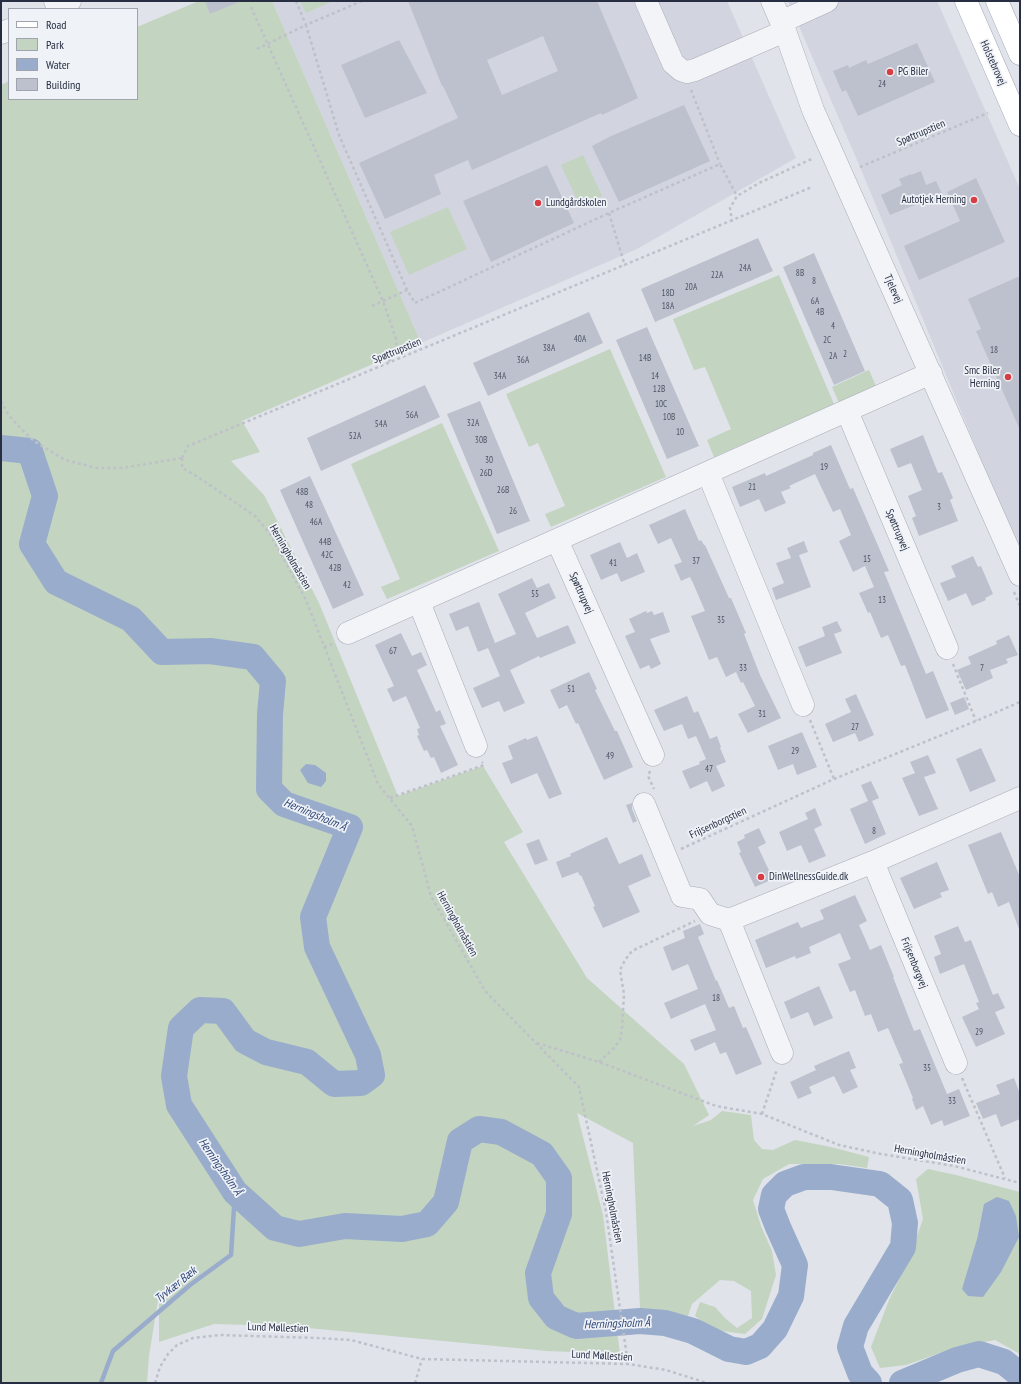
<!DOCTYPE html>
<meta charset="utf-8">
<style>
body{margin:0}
#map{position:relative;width:1021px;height:1384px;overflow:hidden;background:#e0e3ea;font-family:"PT Sans Narrow",sans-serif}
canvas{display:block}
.frame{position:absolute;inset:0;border:2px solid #272e42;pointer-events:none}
.legend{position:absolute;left:8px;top:8px;width:130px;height:92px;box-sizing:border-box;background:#eff2f7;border:1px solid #9fa4af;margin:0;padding:5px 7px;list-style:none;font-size:12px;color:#272e42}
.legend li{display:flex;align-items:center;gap:8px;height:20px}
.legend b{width:20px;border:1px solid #9fa4af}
</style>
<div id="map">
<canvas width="1021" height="1384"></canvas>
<div class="frame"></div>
<ul class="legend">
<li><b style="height:5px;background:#fff"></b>Road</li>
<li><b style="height:11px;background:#c3d4c0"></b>Park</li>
<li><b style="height:11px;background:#99accc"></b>Water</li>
<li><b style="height:11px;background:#bdc1cd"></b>Building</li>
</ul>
</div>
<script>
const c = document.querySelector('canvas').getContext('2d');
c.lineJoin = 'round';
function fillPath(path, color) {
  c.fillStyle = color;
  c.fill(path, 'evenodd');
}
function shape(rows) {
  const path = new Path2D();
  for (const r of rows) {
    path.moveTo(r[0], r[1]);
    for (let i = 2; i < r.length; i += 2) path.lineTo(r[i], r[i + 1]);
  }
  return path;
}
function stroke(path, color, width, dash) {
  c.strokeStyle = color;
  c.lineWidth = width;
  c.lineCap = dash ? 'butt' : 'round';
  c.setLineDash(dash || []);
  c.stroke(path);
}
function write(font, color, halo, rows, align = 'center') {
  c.font = font + ' "PT Sans Narrow",sans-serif';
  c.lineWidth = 3.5;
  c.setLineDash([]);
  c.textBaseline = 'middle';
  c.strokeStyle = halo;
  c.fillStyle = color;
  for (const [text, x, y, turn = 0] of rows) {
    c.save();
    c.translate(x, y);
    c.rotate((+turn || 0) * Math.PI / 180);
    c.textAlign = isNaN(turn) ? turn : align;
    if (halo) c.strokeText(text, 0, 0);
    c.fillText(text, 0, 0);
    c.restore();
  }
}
const built = shape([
 [272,1,727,1,796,158,637,249,421,343],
 [788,1,937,1,1020,189,1020,554,860,167]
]);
const green = shape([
 [199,1,272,1,421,343,242,421,260,452,231,461,264,495,319,603,398,796,483,766,523,832,504,842,587,978,684,1064,709,1115,693,1126,711,1120,722,1111,751,1115,754,1140,762,1149,773,1150,795,1140,831,1147,869,1157,867,1168,839,1164,789,1164,763,1179,753,1200,761,1226,772,1251,776,1275,762,1319,745,1334,714,1330,695,1316,700,1302,715,1307,725,1318,737,1328,752,1318,751,1291,734,1281,720,1280,692,1304,688,1316,640,1309,633,1143,577,1113,603,1215,620,1354,547,1351,288,1326,214,1324,159,1342,159,1294,149,1356,147,1383,1,1383,1,85,9,81,9,99,137,99,137,27],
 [300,1,333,1,306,13],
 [583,155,602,196,580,206,561,165],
 [448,207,467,249,409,275,390,232],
 [779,275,834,404,714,457,707,440,731,429,705,367,694,370,673,319],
 [610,349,666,477,551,527,545,514,565,506,538,443,529,447,506,394],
 [869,370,876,386,839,403,832,387],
 [442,423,499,551,387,599,381,587,400,579,351,464],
 [928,1169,956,1175,1020,1192,1020,1354,995,1340,954,1348,906,1365,880,1368,871,1347,889,1300,909,1259,923,1219,916,1179],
 [984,1204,968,1296,977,1239]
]);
const water = shape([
 [306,764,315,765,326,773,326,781,321,787,308,783,300,770],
 [997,1197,1009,1201,1016,1216,1019,1237,1001,1272,983,1297,968,1296,962,1289,977,1239,984,1204]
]);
const stream = shape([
 [101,1383,113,1351,190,1285,231,1255,235,1192]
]);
const river = shape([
 [1,448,30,451,45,496,32,544,56,582,131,619,162,652,210,651,253,657,273,681,270,714,269,789,284,804,350,827,313,917,317,947,368,1055,372,1075,361,1083,334,1084,307,1062,266,1052,245,1041,223,1011,200,1010,181,1028,174,1076,179,1105,235,1192,275,1228,299,1234,345,1226,402,1229,427,1224,446,1202,460,1141,479,1129,501,1132,542,1154,559,1178,559,1214,538,1273,541,1298,556,1317,576,1326,640,1321,665,1323,693,1331,729,1349,746,1352,760,1346,775,1329,791,1296,795,1265,778,1227,771,1209,774,1195,785,1184,804,1177,831,1177,880,1184,900,1200,905,1223,903,1247,856,1326,850,1347,860,1373,869,1383],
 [902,1383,957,1360,979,1354,1004,1362,1020,1375]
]);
const building = shape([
 [205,1,241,1,210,14],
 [408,1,597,1,638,98,602,115,601,113,472,170,468,160,434,175,441,194,385,219,359,163,458,118,443,86,442,86],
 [543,36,558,71,502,95,487,60],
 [399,40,427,93,365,118,341,65],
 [917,43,935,82,858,116,846,90,842,92,833,71,848,65,849,68,866,60,868,64],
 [684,105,710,161,619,202,592,146,611,136],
 [547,165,574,223,491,262,463,201],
 [921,171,926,185,936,181,942,194,890,215,881,195,902,185,899,179,911,174,911,175],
 [976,178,1005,242,919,280,904,246,960,221,947,192],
 [758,238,773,271,655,322,641,289],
 [814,253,865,371,834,385,783,267],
 [1020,276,1020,430,976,331,981,329,968,299],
 [589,312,603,343,488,396,473,363],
 [647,327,699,446,667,459,616,340],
 [425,385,440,417,321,471,307,438],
 [480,401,530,521,497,534,447,414],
 [923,435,938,473,942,472,953,498,950,500,958,521,919,536,912,518,916,516,908,496,922,490,911,463,898,468,890,449],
 [831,445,850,489,853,488,889,571,884,572,926,674,933,671,949,710,926,719,905,665,901,666,888,635,881,638,870,612,868,613,859,593,874,587,865,566,853,572,839,541,851,535,840,509,833,512,815,474,789,486,791,488,781,492,786,503,765,512,759,499,740,507,732,487,765,473,766,476,813,455,813,453],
 [310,476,364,595,333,609,280,490],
 [685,509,699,541,701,540,704,545,705,545,729,598,731,598,746,633,744,634,760,675,781,718,748,733,738,714,755,706,743,682,741,683,736,672,726,677,717,657,709,660,691,616,705,611,693,583,690,577,681,581,674,565,682,562,671,538,658,544,649,525],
 [804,541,808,552,799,555,811,587,776,600,772,588,784,583,776,563,791,558,787,548],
 [620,542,627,558,637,553,645,572,621,582,617,573,601,580,590,555],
 [973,556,978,567,981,566,993,594,985,598,986,600,972,606,966,593,948,601,940,583,956,577,951,566],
 [532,578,537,588,549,583,556,598,525,613,537,638,568,625,576,643,540,658,539,656,510,670,525,703,504,712,499,701,482,708,473,688,500,676,488,648,478,652,468,626,456,631,449,614,479,602,495,643,516,634,498,594],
 [646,611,647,613,652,611,654,615,663,612,670,632,650,639,661,664,651,669,649,665,640,669,625,636,635,632,629,619],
 [837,621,842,631,834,634,842,653,806,667,798,647,825,636,822,627],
 [401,633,412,656,421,652,427,665,417,670,436,712,440,710,446,724,440,726,458,765,441,773,434,757,431,758,427,750,424,751,417,736,419,735,417,729,420,728,406,696,393,702,387,689,394,686,375,645],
 [1009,635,1018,655,1006,659,1008,663,990,670,993,678,966,690,957,670,971,664,968,657,997,644,996,641],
 [589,672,597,689,595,690,615,731,617,731,633,767,604,780,578,723,576,724,567,705,559,709,550,690],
 [856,694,874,735,859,742,855,733,833,742,825,724,851,712,845,699],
 [687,696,694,713,698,711,710,739,717,736,721,747,720,748,726,762,716,766,725,786,712,792,707,781,690,789,682,771,700,764,699,762,706,759,696,736,688,739,682,724,664,731,654,710],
 [964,697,969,709,955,715,950,703],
 [802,732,817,767,797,775,793,764,778,770,768,746],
 [537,736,562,794,549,799,537,773,511,784,502,763,513,759,508,746,526,738,527,740],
 [981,748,996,781,970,792,956,759],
 [928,755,936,773,924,777,938,809,919,816,902,778,915,773,910,762],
 [871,781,879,798,872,801,886,834,865,844,850,809,868,801,861,785],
 [632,803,632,809,637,821,633,823,626,805],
 [815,808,822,825,814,829,826,856,809,863,801,845,787,851,779,832,808,819,805,813],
 [759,828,766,843,758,847,773,879,755,887,739,853,741,852,737,842,745,838,744,835],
 [1001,832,1020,877,1019,929,1009,902,998,907,992,892,988,894,968,845],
 [607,837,619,864,642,854,651,876,628,886,640,912,603,928,593,907,595,906,581,875,580,876,578,872,562,878,556,862,571,856,570,854],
 [539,839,548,860,535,865,526,844],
 [937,862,949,890,940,893,942,897,914,909,900,878],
 [855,895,867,921,859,925,870,950,881,945,894,977,893,977,914,1031,920,1029,947,1094,959,1089,970,1116,944,1126,942,1120,931,1125,923,1106,916,1110,912,1099,913,1098,899,1064,903,1063,888,1028,878,1032,871,1014,865,1016,855,990,850,992,838,964,851,959,840,933,809,947,811,953,796,959,795,956,766,968,755,940,798,922,801,928,824,919,820,910],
 [700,924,704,934,698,937,716,981,717,980,729,1008,734,1006,743,1028,746,1027,762,1064,736,1075,726,1052,720,1054,715,1042,695,1051,690,1040,716,1030,705,1004,671,1019,664,1003,698,989,688,964,672,971,663,947,685,938,683,931],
 [958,926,965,942,971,940,993,995,998,993,1005,1008,995,1012,1005,1034,976,1047,962,1017,979,1009,976,1003,979,1002,964,964,940,974,934,957,941,954,934,936],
 [819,986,833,1018,814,1026,808,1012,791,1019,784,1002],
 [849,1051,856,1068,850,1070,858,1087,843,1094,834,1076,809,1087,812,1093,798,1099,790,1082,816,1070,814,1066],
 [1014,1078,1020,1094,1020,1119,1001,1127,996,1114,983,1119,976,1103,1000,1094,996,1085]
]);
const path = shape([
 [296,1,306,25,362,1],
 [251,7,383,301,397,342,388,364],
 [257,49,306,25,339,135,407,290,415,303,609,213,720,164,737,196],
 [691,90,720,164],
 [860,167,988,113],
 [609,213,625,266],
 [732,222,730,208,737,196,761,182,814,158],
 [372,306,407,290],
 [1,401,8,414,21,429,34,441,65,460,96,468,122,468,182,458],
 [182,458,182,468,198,477,255,516,270,534,306,600,378,784,412,826,431,896,485,991,579,1087,606,1212,628,1364],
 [182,458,188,446,812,187],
 [1014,592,1020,606],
 [324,647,335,643],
 [953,664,976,721],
 [810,720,834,779],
 [650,771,648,776,654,789],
 [390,798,484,765,482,762],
 [681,849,834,779,976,721,1020,702],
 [537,1043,599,1062,716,1106,762,1114,839,1145,881,1154,954,1166,1020,1183],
 [599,1062,614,1048,620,1040,622,1029,624,994,620,970,625,960,632,951,695,921],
 [962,1078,1005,1178],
 [762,1114,777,1069],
 [155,1383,160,1367,168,1354,177,1345,193,1338,220,1335,317,1338,351,1340,422,1359,628,1364,666,1370,707,1383],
 [415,1383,422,1359]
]);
const minor = shape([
 [55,1,57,6,70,1],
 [646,1,673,63,681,70,687,72,695,70,785,31],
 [772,1,785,31,813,110,1020,575],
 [781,22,827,1],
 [1,33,9,30],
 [847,411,947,648],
 [708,473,803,705],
 [557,540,653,755],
 [419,602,476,746],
 [348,633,931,373],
 [644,804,682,896,700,899,710,914,729,920],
 [873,862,956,1063],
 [782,1053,729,920,873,862,1020,798]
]);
const major = shape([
 [966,1,1020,125],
 [997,1,1020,54]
]);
const markers = [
 [890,72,4,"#d63e44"],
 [974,200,4,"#d63e44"],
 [538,203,4,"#d63e44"],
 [1008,377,4,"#d63e44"],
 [761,877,4,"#d63e44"]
];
const numberNames = [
 ["24",882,84],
 ["24A",745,268],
 ["8B",800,273],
 ["22A",717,275],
 ["8",814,281],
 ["20A",691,287],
 ["18D",668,293],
 ["6A",815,301],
 ["18A",668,306],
 ["4B",820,312],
 ["4",833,326],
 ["40A",580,339],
 ["2C",827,340],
 ["38A",549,348],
 ["18",994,350],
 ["2",845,354],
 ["2A",833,356],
 ["14B",645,358],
 ["36A",523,360],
 ["34A",500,376],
 ["14",655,376],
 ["12B",659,389],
 ["10C",661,404],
 ["56A",412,415],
 ["10B",669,417],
 ["32A",473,423],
 ["54A",381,424],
 ["10",680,432],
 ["52A",355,436],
 ["30B",481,440],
 ["30",489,460],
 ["19",824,467],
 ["26D",486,473],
 ["21",752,487],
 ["26B",503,490],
 ["48B",302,492],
 ["48",309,505],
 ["3",939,507],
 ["26",513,511],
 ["46A",316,522],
 ["44B",325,542],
 ["42C",327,555],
 ["15",867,559],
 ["37",696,561],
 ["41",613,563],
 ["42B",335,568],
 ["42",347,585],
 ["55",535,594],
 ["13",882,600],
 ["35",721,620],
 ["67",393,651],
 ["33",743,668],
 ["7",982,668],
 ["51",571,689],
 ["31",762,714],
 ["27",855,727],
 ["29",795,751],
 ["49",610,756],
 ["47",709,769],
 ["8",874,831],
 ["18",716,998],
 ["29",979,1032],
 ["35",927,1068],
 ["33",952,1101]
];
const streetNames = [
 ["Holstebrovej",993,63,66],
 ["Spøttrupstien",921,133,-23],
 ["Tjelevej",893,289,66],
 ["Spøttrupstien",397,351,-22],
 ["Spøttrupvej",897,530,67],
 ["Herningholmåstien",290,557,60],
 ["Spøttrupvej",581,593,66],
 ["Frijsenborgstien",718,823,-25],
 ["Herningholmåstien",457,924,61],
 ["Frijsenborgvej",914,963,68],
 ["Herningholmåstien",930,1155,10],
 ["Herningholmåstien",612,1207,79],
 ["Lund Møllestien",278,1328,2],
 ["Lund Møllestien",602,1356,3]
];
const poiNames = [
 ["PG Biler",898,72],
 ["Autotjek Herning",966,200,"right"],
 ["Lundgårdskolen",546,203],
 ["Smc Biler",1000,371,"right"],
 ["Herning",1000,384,"right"],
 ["DinWellnessGuide.dk",769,877]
];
const waterNames = [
 ["Herningsholm Å",315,815,23],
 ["Herningsholm Å",220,1167,55],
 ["Tyvkær Bæk",176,1285,-39],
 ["Herningsholm Å",617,1324,-2]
];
fillPath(built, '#d2d5df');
fillPath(green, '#c3d4c0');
fillPath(water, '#99accc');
stroke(stream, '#99accc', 4.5);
stroke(river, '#99accc', 26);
fillPath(building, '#bdc1cd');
stroke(minor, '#a8adb8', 23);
stroke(major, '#9ea5b6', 23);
stroke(path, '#bec1c9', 2.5, [3, 3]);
stroke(minor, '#f3f4f8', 22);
stroke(major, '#fff', 22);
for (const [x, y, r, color] of markers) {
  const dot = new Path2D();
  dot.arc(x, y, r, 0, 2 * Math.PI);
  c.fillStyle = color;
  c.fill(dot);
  stroke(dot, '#eff2f7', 1.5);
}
write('9px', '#4c5365', null, numberNames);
write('11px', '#272e42', '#eff2f7', streetNames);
write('11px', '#272e42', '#eff2f7', poiNames, 'left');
write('italic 12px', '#2f4878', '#eff2f7', waterNames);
</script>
